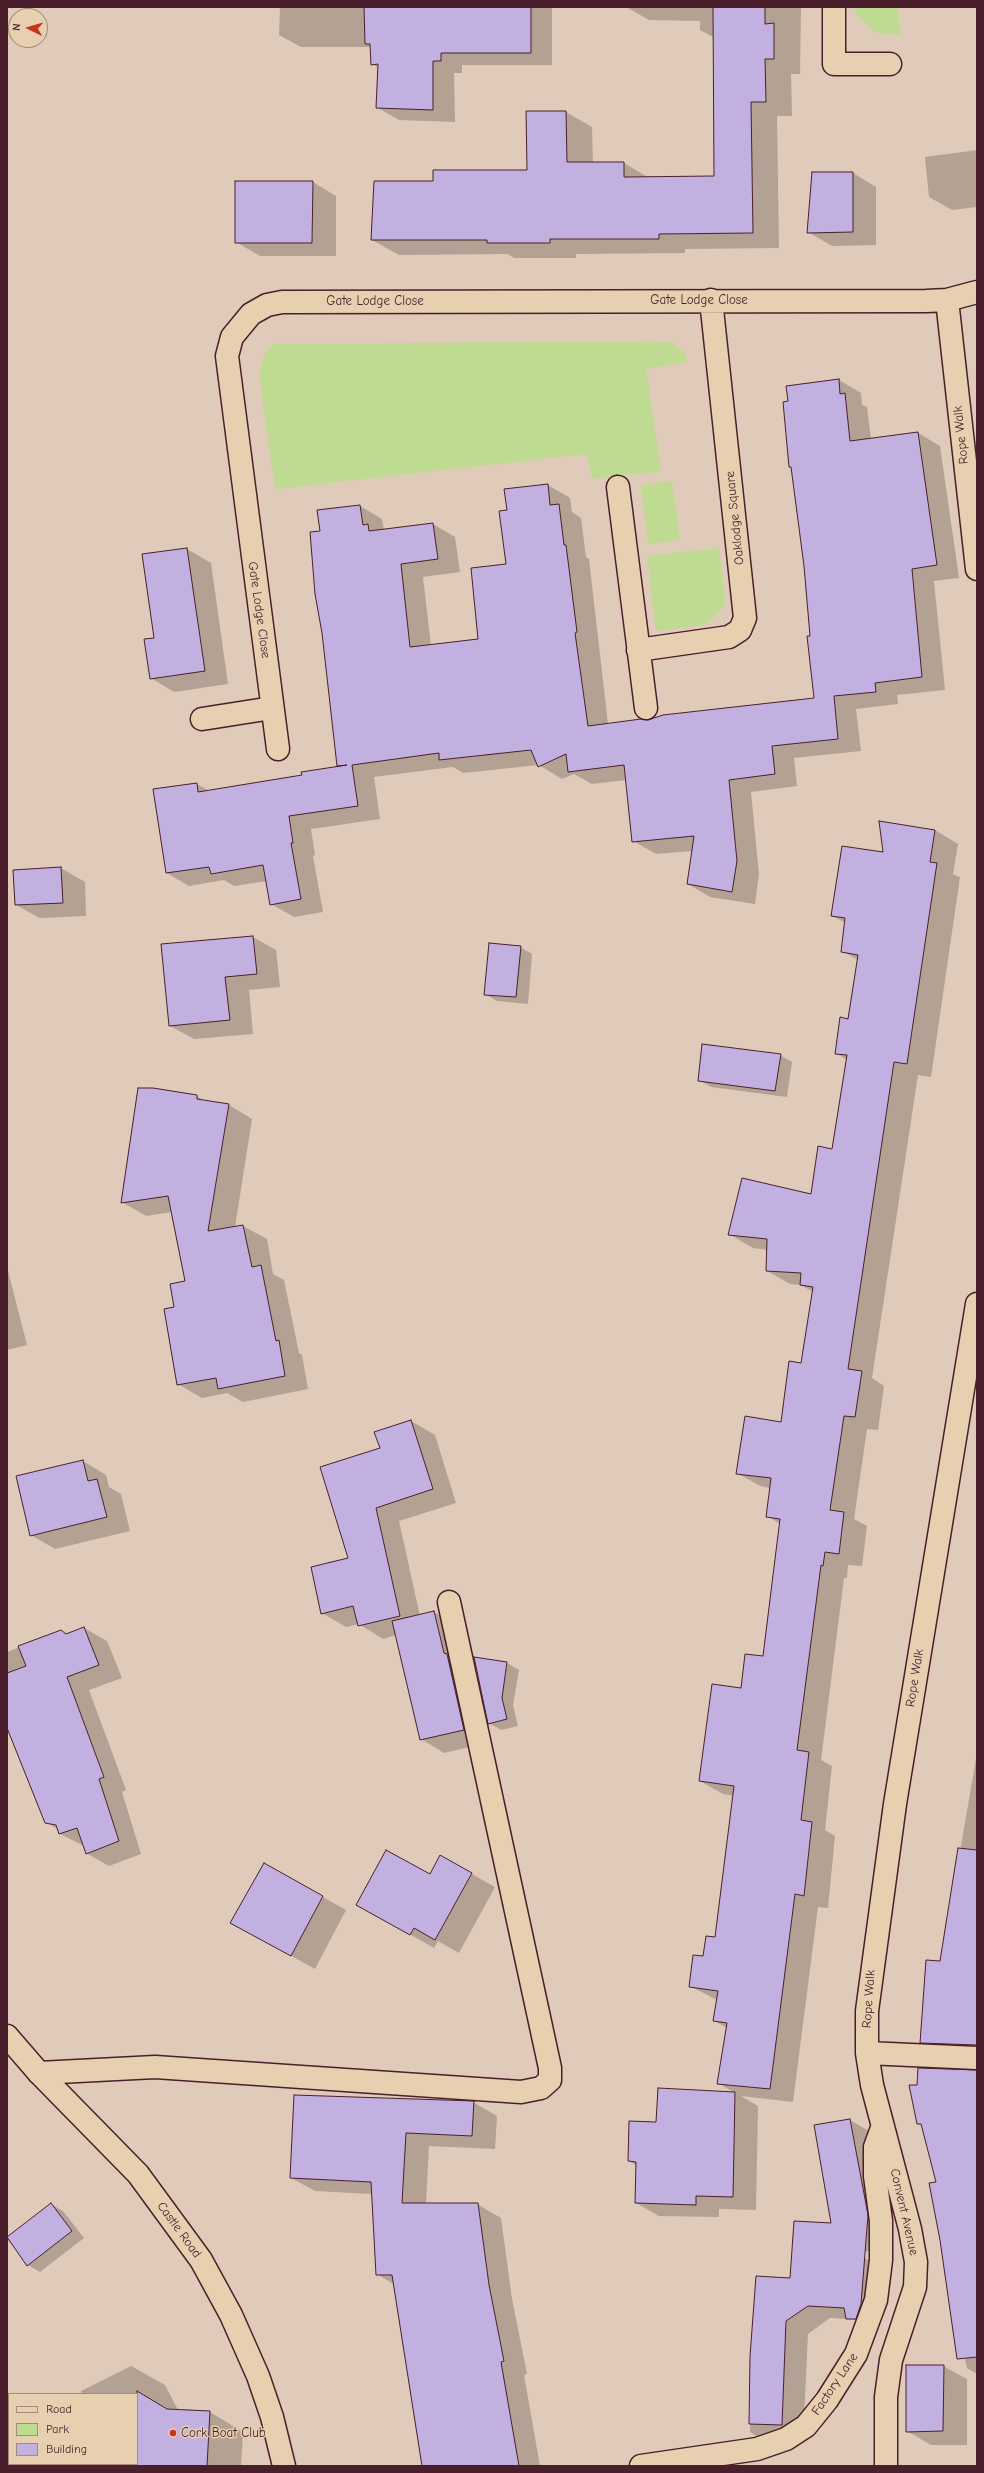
<!DOCTYPE html>
<style>
body{margin:0}
#map{position:relative;width:984px;height:2473px;overflow:hidden;background:#e0caba;font-family:"Comic Neue",sans-serif}
canvas{display:block}
.frame{position:absolute;inset:0;border:8px solid #4a1f2b;pointer-events:none}
.legend{position:absolute;left:8px;top:2393px;width:130px;height:72px;box-sizing:border-box;background:#e7d0b0;border:1px solid #a8897b;margin:0;padding:5px 7px;list-style:none;font-size:12px;color:#4a1f2b}
.legend li{display:flex;align-items:center;gap:8px;height:20px}
.legend b{width:20px;border:1px solid #a8897b}
.north{position:absolute;left:8px;top:8px;width:40px;height:40px;box-sizing:border-box;background:#e7d0b0;border:1px solid #a8897b;border-radius:50%;rotate:275deg;font-size:11px;font-weight:700;line-height:16px;text-align:center;color:#4a1f2b}
.north::after{content:'';display:block;margin:auto;width:14px;height:18px;background:#c8321e;clip-path:polygon(50% 0,100% 100%,50% 72%,0 100%)}
</style>
<div id="map">
<canvas width="984" height="2473"></canvas>
<div class="frame"></div>
<ul class="legend">
<li><b style="height:5px;background:#e7d0b0"></b>Road</li>
<li><b style="height:11px;background:#bfdb92"></b>Park</li>
<li><b style="height:11px;background:#c2b0e0"></b>Building</li>
</ul>
<div class="north">N</div>
</div>
<script>
const c = document.querySelector('canvas').getContext('2d');
c.lineJoin = 'round';
function fillPath(path, color) {
  c.fillStyle = color;
  c.fill(path, 'evenodd');
}
function shape(rows) {
  const path = new Path2D();
  for (const r of rows) {
    path.moveTo(r[0], r[1]);
    for (let i = 2; i < r.length; i += 2) path.lineTo(r[i], r[i + 1]);
  }
  return path;
}
function stroke(path, color, width, dash) {
  c.strokeStyle = color;
  c.lineWidth = width;
  c.lineCap = dash ? 'butt' : 'round';
  c.setLineDash(dash || []);
  c.stroke(path);
}
function write(font, color, halo, rows, align = 'center') {
  c.font = font + ' "Comic Neue",sans-serif';
  c.lineWidth = 3;
  c.setLineDash([]);
  c.textBaseline = 'middle';
  c.strokeStyle = halo;
  c.fillStyle = color;
  for (const [text, x, y, turn = 0] of rows) {
    c.save();
    c.translate(x, y);
    c.rotate((+turn || 0) * Math.PI / 180);
    c.textAlign = isNaN(turn) ? turn : align;
    if (halo) c.strokeText(text, 0, 0);
    c.fillText(text, 0, 0);
    c.restore();
  }
}
const green = shape([
 [854,7,897,7,901,34,885,35,874,32,857,15],
 [654,341,671,343,678,347,685,354,687,362,646,369,661,471,592,479,587,454,275,489,259,375,264,355,274,344],
 [672,481,680,540,648,544,641,485],
 [719,548,725,598,724,606,709,622,703,625,656,631,647,556]
]);
const shadow = shape([
 [280,7,552,7,552,65,462,65,462,73,454,73,455,122,399,120,378,108,379,68,372,64,371,47,301,47,279,35],
 [580,7,616,7,611,8],
 [626,7,801,7,800,74,791,74,792,116,777,116,779,248,685,249,685,253,576,254,576,258,514,258,508,254,399,255,372,240,434,182,528,171,527,112,566,112,592,127,593,163,624,163,649,178,715,177,715,38,700,30,700,21,649,20],
 [977,150,977,207,952,210,929,197,925,157],
 [853,173,876,187,876,245,832,246,808,232],
 [313,182,336,196,336,256,260,256,236,242],
 [839,380,861,393,862,405,867,407,871,439,918,433,940,446,959,578,934,581,945,690,897,695,898,704,856,709,861,751,794,758,797,786,751,792,759,874,755,904,710,897,688,884,693,851,656,854,633,841,627,780,592,784,574,774,562,779,539,765,463,773,453,767,374,777,380,819,311,829,315,855,313,856,323,912,294,917,271,904,267,881,234,886,224,880,189,886,167,873,197,784,209,791,303,776,340,767,338,766,321,532,360,506,382,519,384,530,433,524,455,537,460,572,423,577,431,646,479,640,507,565,508,510,548,485,570,498,572,512,581,518,586,557,589,559,608,724,648,721,815,699,812,637],
 [187,549,211,563,228,684,174,692,151,678,155,638],
 [935,830,958,844,953,874,960,877,931,1077,918,1075,872,1378,884,1386,878,1430,867,1429,854,1519,867,1526,862,1566,848,1565,847,1578,844,1578,821,1760,832,1766,825,1830,835,1836,828,1908,818,1907,793,2102,741,2096,758,2106,756,2210,719,2209,719,2217,659,2216,636,2203,637,2166,629,2161,657,2123,659,2089,735,2093,718,2083,727,2028,715,2021,717,2000,690,1986,715,1938,734,1796,723,1794,700,1781,741,1689,764,1657,780,1524,767,1516,771,1488,760,1486,737,1473,782,1423,802,1364,813,1292,801,1285,790,1284,767,1271,768,1250,753,1248,729,1234,812,1195,833,1150,847,1060,836,1053,849,1020,858,960,842,951,846,923,832,916,884,854],
 [61,868,85,882,86,916,40,918,16,905],
 [253,937,276,950,280,987,249,990,253,1034,194,1039,170,1026],
 [520,947,532,954,528,1004,497,1001,485,994],
 [780,1055,792,1062,787,1097,711,1087,699,1080],
 [197,1096,206,1102,229,1105,252,1119,235,1227,243,1226,267,1239,273,1274,284,1280,299,1353,302,1355,308,1389,243,1402,227,1393,202,1398,178,1384,175,1307,186,1282,172,1212,146,1216,122,1202],
 [7,1267,27,1345,7,1350],
 [411,1421,435,1435,456,1503,399,1521,420,1616,434,1612,457,1626,487,1743,444,1753,421,1739,396,1635,383,1639,359,1624,346,1627,322,1613,349,1559,381,1449],
 [83,1461,106,1475,109,1487,121,1494,130,1531,55,1549,31,1535],
 [84,1628,107,1641,122,1678,89,1690,126,1790,122,1792,141,1854,109,1866,86,1853,84,1846,60,1834,59,1830,46,1822,7,1725,7,1652,61,1631,68,1635],
 [507,1663,519,1670,513,1705,518,1726,501,1730,489,1723],
 [977,1753,977,2062,953,2061,921,2042,941,1962],
 [440,1856,495,1887,459,1953,438,1941,434,1948,381,1918,430,1875],
 [264,1864,346,1910,315,1969,232,1923],
 [473,2102,497,2116,495,2149,429,2146,426,2204,477,2204,501,2218,512,2299,527,2374,524,2375,540,2466,423,2466,395,2285,377,2274,372,2194,315,2191,291,2178],
 [850,2120,874,2134,890,2247,858,2253],
 [51,2204,63,2211,84,2238,40,2272,28,2265,7,2239],
 [863,2257,885,2270,881,2321,830,2318,808,2334,803,2439,771,2445,750,2432,751,2356,790,2279],
 [977,2263,977,2374,967,2368,948,2290],
 [131,2366,165,2385,178,2410,210,2412,243,2432,241,2466,7,2466,7,2457,9,2456,9,2464,137,2464,137,2394,82,2394,81,2391],
 [943,2366,967,2379,967,2445,931,2445,907,2431]
]);
const building = shape([
 [364,7,531,7,531,53,441,53,441,61,433,61,433,110,376,108,378,64,371,65,370,44,365,44,364,7],
 [713,7,765,7,765,24,774,23,774,59,765,59,766,102,751,102,753,233,659,234,659,239,550,239,550,243,487,243,487,240,371,240,374,181,433,181,433,170,527,170,526,111,566,111,567,162,624,162,624,177,714,176,713,7],
 [812,172,853,172,853,232,807,233,812,172],
 [235,181,313,181,312,243,235,243,235,181],
 [839,379,840,394,845,393,850,441,918,432,937,565,912,569,922,677,875,683,876,692,834,696,838,739,772,746,775,774,729,780,737,861,732,892,687,884,694,836,632,842,624,765,568,772,566,754,538,767,531,750,439,760,439,753,352,765,358,806,289,816,293,843,291,843,301,899,270,905,263,865,211,874,209,867,166,873,153,789,197,783,198,792,302,775,301,772,347,765,337,766,322,633,315,594,310,532,320,531,317,510,360,505,363,525,368,524,369,531,433,523,438,559,401,564,410,647,478,639,471,568,506,564,499,511,507,510,504,489,548,484,550,505,559,504,564,545,566,545,577,632,575,633,588,726,641,719,648,720,663,715,814,698,807,636,810,636,804,566,791,467,789,467,783,402,788,401,786,386,839,379],
 [187,548,205,671,150,679,144,639,154,638,142,554,187,548],
 [879,821,935,830,930,862,937,863,907,1064,894,1062,848,1369,862,1371,855,1417,844,1416,830,1510,844,1512,839,1554,825,1552,823,1566,821,1565,797,1750,809,1752,801,1820,812,1822,804,1896,795,1894,770,2089,717,2084,727,2023,713,2021,718,1991,689,1987,693,1955,703,1956,706,1936,715,1937,734,1786,699,1781,712,1684,741,1688,745,1654,763,1656,775,1559,780,1519,766,1517,771,1478,736,1474,745,1416,781,1422,789,1361,801,1363,813,1287,800,1285,801,1273,766,1271,767,1239,728,1235,742,1178,811,1194,818,1146,832,1149,847,1055,835,1054,840,1017,848,1019,858,955,841,952,845,918,831,916,842,846,883,852,879,821],
 [61,867,63,903,15,905,13,870,61,867],
 [253,936,257,974,225,977,230,1020,169,1026,161,944,253,936],
 [489,943,521,946,516,997,484,995,489,943],
 [702,1044,781,1054,775,1091,698,1081,702,1044],
 [138,1088,153,1088,197,1095,197,1099,229,1104,208,1231,243,1225,252,1267,261,1265,276,1341,279,1340,285,1376,218,1389,216,1378,177,1385,164,1309,174,1307,170,1284,185,1281,168,1196,121,1203,138,1088],
 [411,1420,433,1489,376,1508,400,1616,358,1626,353,1606,321,1614,311,1567,348,1558,320,1467,380,1448,374,1432,411,1420],
 [83,1460,88,1481,97,1479,107,1517,30,1536,16,1476,83,1460],
 [434,1611,444,1653,447,1654,464,1730,420,1740,392,1621,434,1611],
 [84,1627,99,1665,67,1677,104,1777,99,1779,119,1841,86,1854,77,1828,59,1834,56,1825,45,1823,7,1728,7,1673,26,1666,18,1646,61,1630,66,1634,84,1627],
 [474,1657,507,1662,502,1698,507,1719,488,1724,474,1657],
 [958,1848,977,1850,977,2045,920,2043,926,1960,940,1961,958,1848],
 [386,1850,430,1874,440,1855,472,1873,435,1940,414,1928,410,1935,356,1905,386,1850],
 [264,1863,323,1896,291,1956,230,1923,264,1863],
 [918,2068,977,2070,977,2357,957,2359,940,2240,929,2183,936,2182,921,2124,917,2124,909,2085,917,2085,918,2068],
 [658,2088,735,2092,733,2197,696,2196,696,2205,635,2203,636,2162,628,2161,629,2121,656,2122,658,2088],
 [294,2095,474,2101,472,2136,406,2133,402,2203,478,2203,489,2285,504,2361,501,2362,519,2466,422,2466,392,2275,376,2275,371,2182,290,2178,294,2095],
 [850,2119,868,2215,861,2304,856,2319,846,2319,844,2308,808,2306,786,2321,782,2425,749,2424,750,2356,756,2276,790,2278,794,2221,831,2223,814,2125,850,2119],
 [51,2203,72,2231,27,2266,7,2237,51,2203],
 [906,2365,944,2365,943,2431,906,2432,906,2365],
 [137,2391,167,2409,210,2411,207,2466,137,2466,137,2391]
]);
const minor = shape([
 [834,7,834,64,890,64],
 [947,300,977,569],
 [618,487,646,708],
 [638,650,729,637,740,630,745,618,711,300],
 [202,719,272,708],
 [278,749,227,356,232,337,251,314,267,305,282,302,926,301,947,300,977,292],
 [867,2053,977,2058],
 [39,2073,155,2067,521,2092,541,2088,550,2080,550,2068,449,1602],
 [7,2439,9,2437],
 [641,2466,757,2449,786,2439,806,2426,827,2400,856,2354,876,2300,881,2260,881,2221,875,2176,875,2147,882,2128],
 [886,2466,886,2397,891,2360,915,2287,916,2262,910,2229,872,2085,867,2053,867,2011,895,1804,977,1304]
]);
const major = shape([
 [7,2036,39,2073,138,2174,201,2260,231,2315,258,2376,272,2417,284,2466]
]);
const markers = [
 [173,2433,4,"#c8321e"]
];
const streetNames = [
 ["Gate Lodge Close",699,300],
 ["Gate Lodge Close",375,301],
 ["Rope Walk",961,435,-96],
 ["Oaklodge Square",735,518,-96],
 ["Gate Lodge Close",259,610,82],
 ["Rope Walk",915,1678,-81],
 ["Rope Walk",869,1999,-86],
 ["Convent Avenue",904,2212,77],
 ["Castle Road",179,2230,54],
 ["Factory Lane",835,2384,-56]
];
const poiNames = [
 ["Cork Boat Club",181,2433]
];
fillPath(green, '#bfdb92');
fillPath(shadow, '#0003');
fillPath(building, '#c2b0e0');
stroke(building, '#4a1f2b', 1);
stroke(minor, '#4a1f2b', 25);
stroke(major, '#4a1f2b', 25);
stroke(minor, '#e7d0b0', 22);
stroke(major, '#e7d0b0', 22);
for (const [x, y, r, color] of markers) {
  const dot = new Path2D();
  dot.arc(x, y, r, 0, 2 * Math.PI);
  c.fillStyle = color;
  c.fill(dot);
  stroke(dot, '#e7d0b0', 1.5);
}
write('13px', '#4a1f2b', '#e7d0b0', streetNames);
write('13px', '#4a1f2b', '#e7d0b0', poiNames, 'left');
</script>
